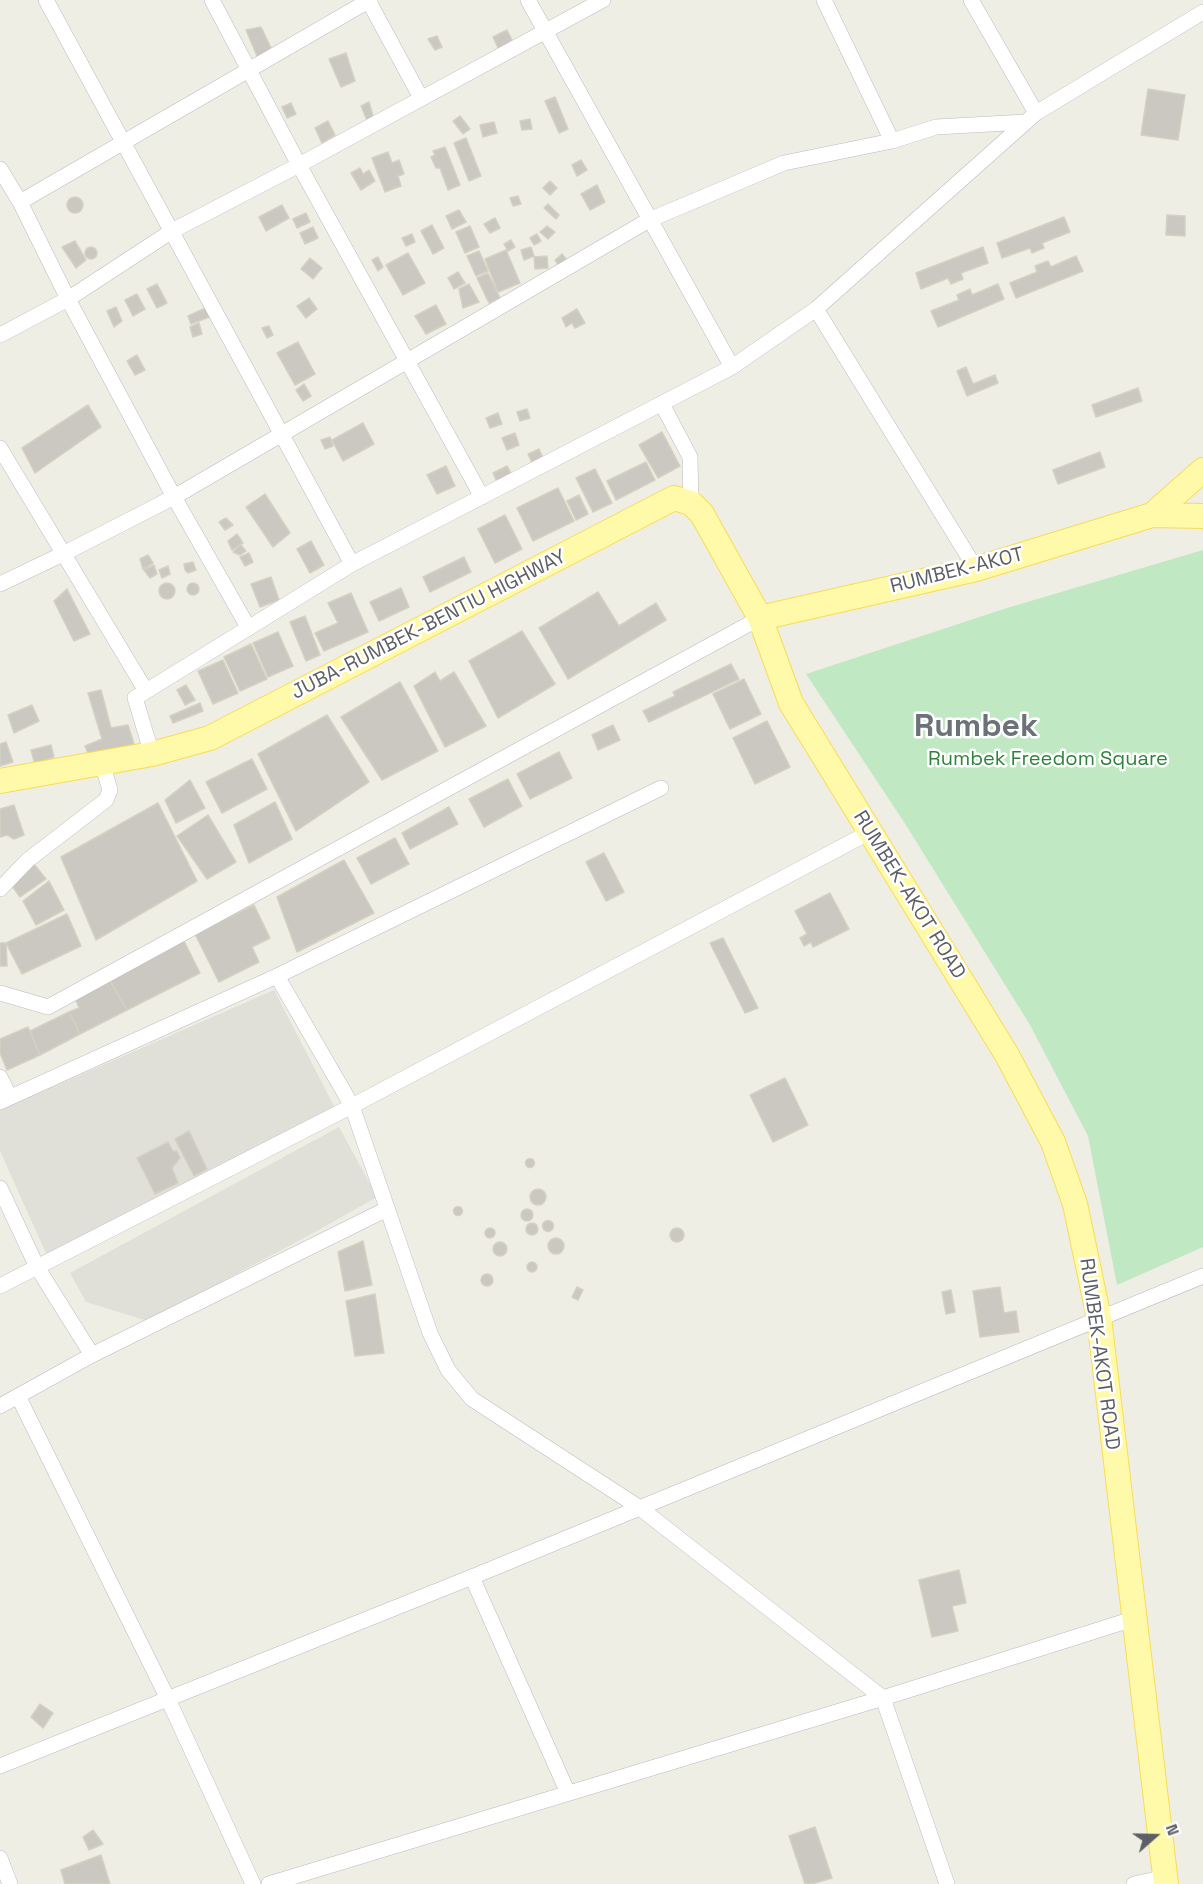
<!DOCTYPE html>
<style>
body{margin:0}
#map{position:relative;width:1203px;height:1884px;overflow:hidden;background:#efeee4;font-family:"Space Grotesk",sans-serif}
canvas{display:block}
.north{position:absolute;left:1125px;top:1806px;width:60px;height:60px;-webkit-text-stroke:4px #fff;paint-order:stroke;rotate:70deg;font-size:16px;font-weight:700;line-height:24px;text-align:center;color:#5c5f65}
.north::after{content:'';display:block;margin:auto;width:21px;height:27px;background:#5c5f65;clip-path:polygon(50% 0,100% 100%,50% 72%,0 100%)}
</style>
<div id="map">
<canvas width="1203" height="1884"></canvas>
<div class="north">N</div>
</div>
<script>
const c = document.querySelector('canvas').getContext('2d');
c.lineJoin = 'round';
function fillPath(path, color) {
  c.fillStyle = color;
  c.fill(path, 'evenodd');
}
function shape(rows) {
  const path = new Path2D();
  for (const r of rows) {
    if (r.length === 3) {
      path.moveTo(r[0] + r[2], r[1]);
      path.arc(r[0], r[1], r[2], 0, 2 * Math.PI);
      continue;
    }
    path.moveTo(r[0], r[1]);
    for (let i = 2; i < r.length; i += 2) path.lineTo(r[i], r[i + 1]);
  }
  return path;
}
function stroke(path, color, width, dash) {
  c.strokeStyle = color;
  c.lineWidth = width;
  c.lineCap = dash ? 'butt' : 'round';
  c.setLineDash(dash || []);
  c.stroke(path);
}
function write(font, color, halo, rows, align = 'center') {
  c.font = font + ' "Space Grotesk",sans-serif';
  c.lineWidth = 5;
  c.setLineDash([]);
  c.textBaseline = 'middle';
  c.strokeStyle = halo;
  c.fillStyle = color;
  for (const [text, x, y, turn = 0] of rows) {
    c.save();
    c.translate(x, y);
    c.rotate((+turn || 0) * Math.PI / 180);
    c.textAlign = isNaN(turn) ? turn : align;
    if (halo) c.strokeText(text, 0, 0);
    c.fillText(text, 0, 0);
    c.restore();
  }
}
const industrial = shape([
 [274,990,335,1108,49,1260,0,1151,0,1110],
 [339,1127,377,1197,315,1232,148,1321,86,1302,70,1273]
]);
const green = shape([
 [1203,550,1203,1247,1117,1285,1088,1136,1030,1025,904,822,806,674,1007,608]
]);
const building = shape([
 [261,27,272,50,257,56,246,30,261,27],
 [507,30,512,40,499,50,493,37,507,30],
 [437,36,442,47,435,50,428,39,437,36],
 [346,53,355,81,341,87,329,59,346,53],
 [1148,89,1185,95,1178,140,1141,135,1148,89],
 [555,97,568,129,559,133,545,101,555,97],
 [369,102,373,116,367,120,361,106,369,102],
 [291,103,296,114,287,118,282,107,291,103],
 [460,116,470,129,463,134,453,121,460,116],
 [530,119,532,129,522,130,520,121,530,119],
 [328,121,335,135,322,143,315,128,328,121],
 [494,122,497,133,483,137,480,125,494,122],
 [466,138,481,176,469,181,454,143,466,138],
 [445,147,460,185,448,190,440,168,436,168,431,157,435,155,433,151,445,147],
 [388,152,392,163,399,160,404,174,398,176,401,186,385,192,372,158,388,152],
 [581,160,587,170,577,176,572,165,581,160],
 [360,168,363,174,369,170,375,181,361,190,351,173,360,168],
 [550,181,557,188,550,195,543,188,550,181],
 [597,185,605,202,590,210,581,194,597,185],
 [518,196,521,204,513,206,510,198,518,196],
 [75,205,8],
 [548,204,559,215,556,219,544,208,548,204],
 [282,205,289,218,266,231,259,217,282,205],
 [459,210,466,222,452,229,446,216,459,210],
 [306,213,310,222,297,228,293,219,306,213],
 [1167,215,1185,216,1185,236,1166,235,1167,215],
 [1064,217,1070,232,1042,243,1044,248,1032,253,1030,248,1002,258,997,243,1064,217],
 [495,218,500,228,490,233,484,224,495,218],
 [432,225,444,248,433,254,421,231,432,225],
 [470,226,479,247,465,253,456,232,470,226],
 [547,226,555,232,548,239,540,232,547,226],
 [313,227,318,238,305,244,300,233,313,227],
 [412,234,415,242,406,246,402,238,412,234],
 [537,234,541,241,534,245,530,238,537,234],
 [511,240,515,247,508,251,504,244,511,240],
 [75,241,86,260,76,268,62,247,75,241],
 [91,253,6],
 [531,247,534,256,524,260,521,250,531,247],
 [983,247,988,263,961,273,963,279,951,284,948,278,921,289,916,273,983,247],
 [506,250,520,283,498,292,485,259,506,250],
 [479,251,488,271,476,276,467,256,479,251],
 [408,253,425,283,403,295,386,265,408,253],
 [562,254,567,260,559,266,555,260,562,254],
 [547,256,548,268,535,269,534,257,547,256],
 [1076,256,1083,271,1016,298,1010,283,1037,272,1035,266,1048,261,1051,267,1076,256],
 [378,257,383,267,378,271,372,260,378,257],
 [310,258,322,268,313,279,301,269,310,258],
 [458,272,465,283,454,289,448,278,458,272],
 [488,273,500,298,489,303,477,278,488,273],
 [157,284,167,303,157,308,147,289,157,284],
 [469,284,479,302,463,308,459,289,469,284],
 [998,284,1004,299,938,327,931,311,959,300,957,295,970,289,972,295,998,284],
 [137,294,145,309,133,316,125,300,137,294],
 [309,298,317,309,306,318,297,306,309,298],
 [436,305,446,324,426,334,415,316,436,305],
 [116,307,122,321,114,327,107,311,116,307],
 [208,307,212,316,191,324,188,316,208,307],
 [577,309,585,323,575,328,572,323,566,327,562,318,577,309],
 [199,323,202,334,193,337,190,327,199,323],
 [269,326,273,335,267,338,262,328,269,326],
 [298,342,315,374,295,385,277,353,298,342],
 [137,355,145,370,135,375,127,361,137,355],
 [966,367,973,384,995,375,998,383,967,396,957,371,966,367],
 [304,384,311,396,303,401,296,390,304,384],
 [1138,388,1142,401,1096,417,1092,405,1138,388],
 [88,405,101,427,35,473,22,448,88,405],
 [527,409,530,418,520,421,517,412,527,409],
 [498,413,502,424,490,428,486,418,498,413],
 [363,423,374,444,343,461,332,440,363,423],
 [662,432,680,466,658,478,639,445,662,432],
 [515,433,519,445,507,450,502,438,515,433],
 [330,437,333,446,325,449,321,440,330,437],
 [539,449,543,458,532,463,528,454,539,449],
 [1100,452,1105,467,1058,484,1053,470,1100,452],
 [646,462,655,480,616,500,607,481,646,462],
 [446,466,455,486,437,494,427,475,446,466],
 [507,466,512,475,497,482,493,473,507,466],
 [595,469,612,503,593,512,576,478,595,469],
 [558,488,574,521,533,541,517,508,558,488],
 [265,494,290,533,273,547,246,507,265,494],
 [579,495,588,514,576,520,567,501,579,495],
 [505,515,522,549,495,563,478,529,505,515],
 [226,518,233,525,225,530,219,522,226,518],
 [237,534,243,543,232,550,228,541,237,534],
 [311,541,324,565,310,573,297,549,311,541],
 [241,545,246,551,240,555,233,552,241,545],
 [249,553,253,562,245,566,240,557,249,553],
 [148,555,153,563,143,569,140,559,148,555],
 [464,557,471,572,430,592,423,577,464,557],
 [193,562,196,570,188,573,185,570,184,564,193,562],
 [154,565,157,574,150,578,144,570,154,565],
 [168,566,170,574,162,578,159,570,168,566],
 [271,577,279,600,260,607,251,584,271,577],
 [193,589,6],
 [167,591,8],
 [401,588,409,607,379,621,370,602,401,588],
 [67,589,90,634,74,641,54,601,67,589],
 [598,592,619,626,656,603,666,620,568,679,539,628,598,592],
 [351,593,368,632,324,651,315,633,338,623,328,603,351,593],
 [305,616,320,655,306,661,290,622,305,616],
 [522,631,555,684,498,718,469,661,522,631],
 [278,632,293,666,268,677,253,643,278,632],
 [251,644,267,679,240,691,224,657,251,644],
 [223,660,238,693,213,704,198,671,223,660],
 [731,664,739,679,649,722,643,711,675,696,673,692,731,664],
 [435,672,440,681,454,672,486,726,445,747,414,686,435,672],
 [744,679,761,714,730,729,713,694,744,679],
 [400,682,438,751,382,780,341,717,400,682],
 [186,685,195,700,185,705,177,690,186,685],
 [101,690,111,728,128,725,134,744,90,758,85,746,102,739,88,693,101,690],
 [200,703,203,711,173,723,170,716,200,703],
 [32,705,39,721,14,733,8,715,32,705],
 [327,715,369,782,296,831,258,754,327,715],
 [767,721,790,767,755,784,733,738,767,721],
 [613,725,620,740,598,750,592,735,613,725],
 [6,742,13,762,0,766,0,744,6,742],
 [51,745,54,757,35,765,31,750,51,745],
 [559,752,572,778,530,799,517,774,559,752],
 [252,759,267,789,222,813,206,782,252,759],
 [508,779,522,806,484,827,469,799,508,779],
 [190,780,205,808,176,823,165,800,190,780],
 [275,802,292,839,249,863,234,825,275,802],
 [158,803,197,881,96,940,61,857,158,803],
 [14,805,24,835,14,839,7,835,0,837,0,809,14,805],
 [449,807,458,824,410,849,402,833,449,807],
 [208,815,236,862,207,879,177,836,208,815],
 [395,838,409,864,371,884,357,858,395,838],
 [604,853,624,892,606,901,586,862,604,853],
 [344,860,374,913,297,952,277,897,344,860],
 [34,864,46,879,20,897,12,886,34,864],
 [49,881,64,910,36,925,23,901,49,881],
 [830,893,849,929,813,947,811,942,804,946,800,938,807,934,795,911,830,893],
 [254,905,270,938,252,947,259,962,219,982,195,934,254,905],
 [67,914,81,946,22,974,6,943,67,914],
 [723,938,758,1008,745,1013,710,943,723,938],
 [184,941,200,973,127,1010,110,981,184,941],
 [0,943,6,943,7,966,0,966,0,943],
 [110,981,127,1010,80,1034,69,1012,79,1008,75,998,110,981],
 [69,1012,80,1034,40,1055,30,1031,69,1012],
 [28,1027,40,1055,7,1070,0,1053,0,1039,28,1027],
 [785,1078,808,1125,773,1142,750,1095,785,1078],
 [189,1131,207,1169,194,1176,175,1139,189,1131],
 [168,1142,173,1151,177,1151,180,1158,172,1168,178,1183,155,1194,137,1158,168,1142],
 [530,1163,4.5],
 [538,1197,8],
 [458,1211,4.5],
 [527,1215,6],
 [548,1226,5.5],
 [532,1229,6],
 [677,1235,7],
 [490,1233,5],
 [556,1246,8],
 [363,1241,372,1285,345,1291,338,1252,363,1241],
 [500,1249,7],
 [532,1267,5],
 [487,1280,6],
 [577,1287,583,1290,578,1300,572,1297,577,1287],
 [1000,1287,1004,1313,1016,1311,1019,1332,980,1337,973,1291,1000,1287],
 [951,1290,955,1312,946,1314,942,1292,951,1290],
 [375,1294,384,1353,355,1356,346,1301,375,1294],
 [959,1570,966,1603,952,1606,958,1631,932,1637,919,1580,959,1570],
 [40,1704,53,1713,43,1728,31,1717,40,1704],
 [815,1827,832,1878,812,1884,805,1884,789,1836,815,1827],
 [93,1830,103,1844,89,1850,83,1837,93,1830],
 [101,1855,110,1884,65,1884,61,1870,101,1855]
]);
const street = shape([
 [46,0,352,564],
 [212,0,299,165,482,497],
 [368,0,421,98],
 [528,0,732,367],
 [824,0,892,141],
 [971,0,1036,113],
 [0,169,20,202,68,299,174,497,248,627],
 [20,202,370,0],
 [816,309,976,569],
 [0,335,68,299,172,231,299,165,603,0],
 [662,404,690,457,691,503],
 [0,448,146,691],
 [0,584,65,553,174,497,649,220,784,163,892,141,936,127,1026,122],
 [152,754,135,698,352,564,732,367,816,309,1036,113,1203,12],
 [0,889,28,860,106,800,110,790,102,763],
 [277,976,352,1106,430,1333,448,1370,472,1399,640,1508,883,1698,947,1884],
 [0,993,48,1007,760,618],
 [0,1077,10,1097],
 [0,1102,277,976,661,788],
 [0,1188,37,1267,92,1355],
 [0,1286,352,1106,870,832],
 [18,1396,168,1699,253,1884],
 [0,1406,92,1355,387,1209],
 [472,1577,568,1793],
 [0,1766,472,1577,1203,1276],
 [0,1858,10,1884],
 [269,1884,883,1698,1133,1619],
 [1134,1884,1166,1877]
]);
const primary = shape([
 [1152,515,1203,470],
 [760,618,976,569,1152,515,1203,516],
 [0,781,152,754,210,738,674,498,691,503,702,514,760,618,791,703,1007,1055,1053,1142,1075,1204,1099,1318,1166,1884]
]);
const streetNames = [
 ["RUMBEK-AKOT",957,571,-14],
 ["JUBA-RUMBEK-BENTIU HIGHWAY",429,625,-27],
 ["RUMBEK-AKOT ROAD",909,895,58],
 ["RUMBEK-AKOT ROAD",1099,1354,82]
];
const parkNames = [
 ["Rumbek Freedom Square",1048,760]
];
const townNames = [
 ["Rumbek",976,727]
];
fillPath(industrial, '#e0dfd8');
fillPath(green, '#bfe8c3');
fillPath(building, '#cac8c1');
stroke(building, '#d4d1c2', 1.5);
stroke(street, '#b9bbc1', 16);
stroke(primary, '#f9dc53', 26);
stroke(street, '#fff', 15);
stroke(primary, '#fffaa9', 24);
write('20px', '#5c5f65', '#fff', streetNames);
write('20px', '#2f823b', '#fff', parkNames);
write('bold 32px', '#6d7178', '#fff', townNames);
</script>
